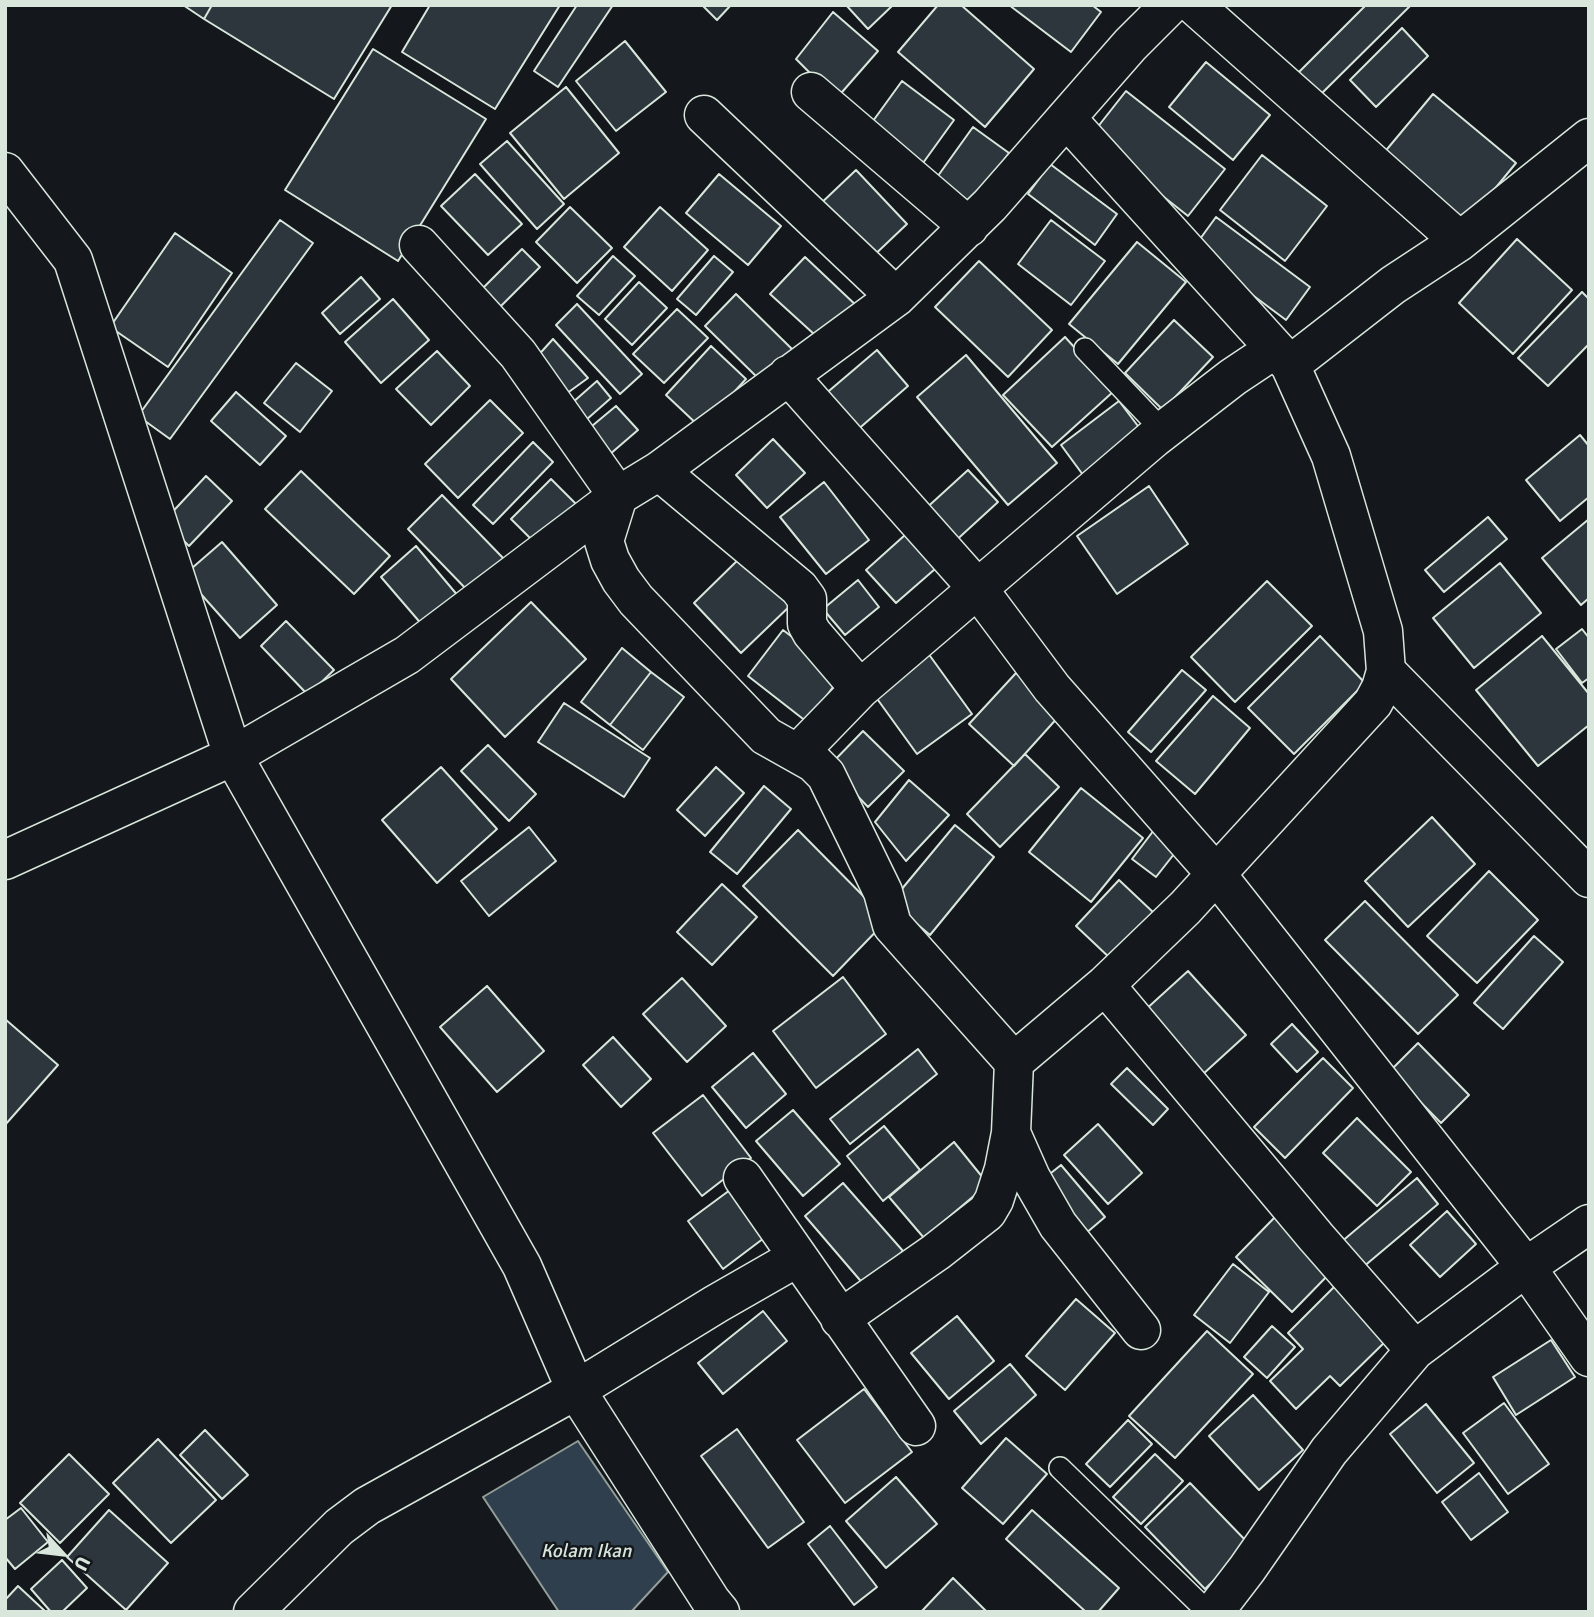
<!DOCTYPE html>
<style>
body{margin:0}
#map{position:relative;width:1594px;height:1617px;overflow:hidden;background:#14181c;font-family:Signika,sans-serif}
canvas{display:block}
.frame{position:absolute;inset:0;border:7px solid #d8e6dc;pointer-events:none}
.north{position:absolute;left:28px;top:1519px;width:70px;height:70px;-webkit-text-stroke:5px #14181c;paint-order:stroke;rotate:117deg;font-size:19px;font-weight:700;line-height:28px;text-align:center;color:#d8e6dc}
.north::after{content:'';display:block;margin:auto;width:24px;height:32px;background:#d8e6dc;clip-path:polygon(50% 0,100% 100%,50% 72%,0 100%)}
</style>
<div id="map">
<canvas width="1594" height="1617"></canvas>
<div class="frame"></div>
<div class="north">U</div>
</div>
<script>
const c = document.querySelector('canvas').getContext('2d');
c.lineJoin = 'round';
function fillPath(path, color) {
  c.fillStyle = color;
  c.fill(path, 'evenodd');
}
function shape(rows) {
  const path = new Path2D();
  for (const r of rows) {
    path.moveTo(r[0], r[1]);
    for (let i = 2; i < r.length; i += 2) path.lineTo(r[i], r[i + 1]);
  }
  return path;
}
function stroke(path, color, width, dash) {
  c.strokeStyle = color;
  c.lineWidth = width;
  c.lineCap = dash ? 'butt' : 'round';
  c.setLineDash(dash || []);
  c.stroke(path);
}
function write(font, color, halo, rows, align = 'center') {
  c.font = font + ' Signika,sans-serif';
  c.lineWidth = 5;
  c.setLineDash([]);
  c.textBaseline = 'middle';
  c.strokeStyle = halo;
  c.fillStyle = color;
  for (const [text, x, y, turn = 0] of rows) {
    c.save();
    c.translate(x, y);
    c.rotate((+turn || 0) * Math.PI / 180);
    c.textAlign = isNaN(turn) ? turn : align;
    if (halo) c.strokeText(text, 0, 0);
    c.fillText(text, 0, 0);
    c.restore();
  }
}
const water = shape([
 [578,1441,668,1572,631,1612,559,1612,483,1497,578,1441]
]);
const building = shape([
 [183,5,212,5,204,19,183,5],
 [212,5,392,5,334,99,204,19,212,5],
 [430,5,560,5,495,109,402,52,430,5],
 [577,5,613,5,558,87,534,71,577,5],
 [702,5,731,5,717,20,702,5],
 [846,5,893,5,868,29,846,5],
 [938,5,961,5,1034,69,985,127,898,52,938,5],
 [1009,5,1092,5,1101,12,1071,52,1009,5],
 [1366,5,1411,5,1313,102,1292,79,1366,5],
 [833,12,878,51,836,99,796,59,833,12],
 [1402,28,1428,56,1376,107,1350,80,1402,28],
 [625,41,666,92,616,131,576,81,625,41],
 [373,49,486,119,398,261,285,190,373,49],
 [1206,62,1270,115,1233,160,1169,107,1206,62],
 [902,81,954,120,918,170,865,132,902,81],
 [566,87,619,153,564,199,510,133,566,87],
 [1126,91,1225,169,1188,216,1089,138,1126,91],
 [1433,94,1516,163,1466,224,1383,154,1433,94],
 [973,127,1009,153,964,215,930,187,973,127],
 [507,141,564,204,537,229,480,164,507,141],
 [1262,155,1327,206,1285,261,1220,210,1262,155],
 [1050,164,1117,214,1095,245,1028,194,1050,164],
 [856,170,907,224,867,262,816,208,856,170],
 [475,174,522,224,488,255,441,206,475,174],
 [719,174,781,226,748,265,686,213,719,174],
 [570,207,612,248,577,283,536,242,570,207],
 [660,207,708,250,672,291,624,247,660,207],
 [1216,217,1310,287,1286,320,1192,250,1216,217],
 [280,220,313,243,170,439,138,416,280,220],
 [1051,220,1105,261,1071,305,1018,264,1051,220],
 [175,233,232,273,168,367,110,327,175,233],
 [1517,239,1572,290,1513,354,1459,303,1517,239],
 [1137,242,1186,282,1118,364,1069,324,1137,242],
 [522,249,540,267,498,309,480,291,522,249],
 [613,256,635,276,599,315,577,296,613,256],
 [714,256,733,272,696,315,677,299,714,256],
 [805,257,860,309,826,345,770,294,805,257],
 [979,261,1052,330,1008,377,935,307,979,261],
 [361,277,380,299,340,334,322,313,361,277],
 [639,282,667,308,632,345,605,319,639,282],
 [1582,292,1589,299,1589,344,1548,386,1518,358,1582,292],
 [736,294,794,351,763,383,705,326,736,294],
 [393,299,429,340,381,383,345,342,393,299],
 [577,304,642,374,620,394,556,325,577,304],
 [677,309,708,338,664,383,633,354,677,309],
 [1174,320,1213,357,1163,410,1125,373,1174,320],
 [1065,337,1114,391,1052,447,1003,395,1065,337],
 [553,339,588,378,566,394,534,360,553,339],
 [711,346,746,379,701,428,666,395,711,346],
 [877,350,908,386,855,432,823,396,877,350],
 [437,351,470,386,431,425,396,389,437,351],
 [966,355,1057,463,1008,505,917,397,966,355],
 [296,363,332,391,300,432,264,403,296,363],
 [597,381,611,398,586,420,572,403,597,381],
 [236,392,286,436,260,465,211,421,236,392],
 [490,400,523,433,458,498,425,464,490,400],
 [1119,401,1144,434,1086,479,1061,445,1119,401],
 [616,406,638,430,609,455,586,431,616,406],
 [1580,435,1589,446,1589,497,1560,521,1526,480,1580,435],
 [773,439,805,473,767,508,736,475,773,439],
 [533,442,553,462,493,524,473,505,533,442],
 [968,470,998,502,951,545,922,512,968,470],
 [301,471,390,556,354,594,265,509,301,471],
 [206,476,232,501,189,546,164,521,206,476],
 [551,479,578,506,538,546,511,519,551,479],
 [824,482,869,540,826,574,780,517,824,482],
 [1149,486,1188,544,1117,594,1077,536,1149,486],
 [442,495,504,559,470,593,408,529,442,495],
 [1488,517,1507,539,1444,592,1425,570,1488,517],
 [1589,519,1589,598,1581,605,1542,558,1589,519],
 [905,535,935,569,896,603,866,570,905,535],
 [222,542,277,605,240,638,184,575,222,542],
 [416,546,459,597,424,627,381,577,416,546],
 [744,554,792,604,741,653,694,603,744,554],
 [1500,563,1541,613,1474,668,1433,618,1500,563],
 [858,580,879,607,845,635,823,609,858,580],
 [1267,581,1312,626,1235,702,1191,657,1267,581],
 [531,602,586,659,505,737,451,679,531,602],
 [286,621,334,670,308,695,261,646,286,621],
 [1582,629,1589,638,1589,678,1582,683,1556,649,1582,629],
 [783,630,842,675,807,722,748,676,783,630],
 [1320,636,1365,683,1294,754,1248,708,1320,636],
 [1542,636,1589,694,1589,725,1538,766,1476,690,1542,636],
 [622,648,651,672,610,725,581,702,622,648],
 [925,649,972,714,917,754,870,689,925,649],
 [1182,670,1206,690,1151,752,1128,732,1182,670],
 [651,672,684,697,643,750,610,725,651,672],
 [1016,673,1060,715,1014,766,969,724,1016,673],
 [1213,696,1250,728,1195,794,1156,761,1213,696],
 [564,703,650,758,624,797,538,742,564,703],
 [863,731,904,771,868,807,829,766,863,731],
 [488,745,536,794,509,821,461,771,488,745],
 [1025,754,1059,787,1000,847,967,814,1025,754],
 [441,767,497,829,437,883,382,820,441,767],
 [716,767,744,793,705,836,677,810,716,767],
 [909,780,949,815,906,861,875,822,909,780],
 [764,786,791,809,737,874,710,852,764,786],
 [1081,788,1143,838,1091,902,1029,852,1081,788],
 [1432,817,1475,864,1408,927,1365,881,1432,817],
 [955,825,994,857,930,935,891,902,955,825],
 [529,827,556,861,489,916,461,881,529,827],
 [798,830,887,920,833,976,743,886,798,830],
 [1154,830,1178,849,1156,877,1132,859,1154,830],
 [1489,871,1538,920,1477,983,1427,936,1489,871],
 [1119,880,1155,914,1112,960,1076,926,1119,880],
 [722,884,757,917,712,965,677,932,722,884],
 [1365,901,1458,995,1418,1034,1325,940,1365,901],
 [1534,936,1563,962,1503,1029,1474,1003,1534,936],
 [1188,971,1246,1035,1202,1075,1144,1011,1188,971],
 [843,977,886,1034,816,1088,773,1031,843,977],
 [682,978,726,1026,687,1062,643,1014,682,978],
 [487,986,544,1051,497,1092,440,1027,487,986],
 [5,1019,58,1065,5,1125,5,1019],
 [1292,1024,1318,1052,1297,1072,1271,1044,1292,1024],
 [613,1037,651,1079,621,1107,583,1065,613,1037],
 [1418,1043,1469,1095,1441,1123,1390,1071,1418,1043],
 [918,1049,937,1074,850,1144,830,1119,918,1049],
 [753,1053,786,1094,746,1128,712,1087,753,1053],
 [1323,1058,1353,1088,1285,1158,1254,1127,1323,1058],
 [1127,1068,1168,1109,1153,1125,1111,1084,1127,1068],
 [703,1095,751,1158,702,1196,653,1133,703,1095],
 [793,1110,840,1164,803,1196,756,1141,793,1110],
 [1357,1118,1411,1172,1377,1206,1323,1153,1357,1118],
 [1098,1124,1142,1173,1108,1204,1064,1155,1098,1124],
 [884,1126,920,1170,883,1201,847,1156,884,1126],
 [954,1142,988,1184,924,1238,889,1197,954,1142],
 [1061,1165,1105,1217,1085,1234,1041,1181,1061,1165],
 [1417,1178,1438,1204,1362,1268,1340,1243,1417,1178],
 [843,1183,903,1251,865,1286,805,1216,843,1183],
 [734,1187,768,1235,723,1269,688,1221,734,1187],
 [1447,1211,1476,1244,1440,1277,1410,1245,1447,1211],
 [1277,1215,1333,1270,1292,1312,1236,1257,1277,1215],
 [1233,1264,1269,1292,1230,1343,1194,1315,1233,1264],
 [1340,1281,1392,1335,1340,1386,1330,1376,1296,1409,1270,1381,1303,1349,1288,1333,1340,1281],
 [1076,1299,1115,1333,1065,1390,1026,1356,1076,1299],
 [763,1311,787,1341,723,1394,698,1363,763,1311],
 [957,1316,994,1361,949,1399,911,1353,957,1316],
 [1272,1326,1295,1347,1267,1378,1244,1357,1272,1326],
 [1207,1331,1253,1374,1175,1458,1129,1416,1207,1331],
 [1551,1340,1575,1377,1516,1415,1493,1377,1551,1340],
 [1010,1364,1036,1395,981,1444,954,1411,1010,1364],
 [864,1389,912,1452,845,1503,797,1440,864,1389],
 [1253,1395,1303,1450,1259,1490,1209,1436,1253,1395],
 [1504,1403,1549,1464,1508,1494,1463,1433,1504,1403],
 [1426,1404,1474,1463,1437,1493,1390,1434,1426,1404],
 [1128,1420,1152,1444,1110,1487,1086,1464,1128,1420],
 [737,1429,804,1522,768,1548,701,1456,737,1429],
 [205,1430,248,1475,222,1499,180,1455,205,1430],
 [1006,1438,1047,1474,1003,1524,962,1488,1006,1438],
 [158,1439,216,1500,171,1543,113,1483,158,1439],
 [69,1454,109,1494,60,1543,20,1503,69,1454],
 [1155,1454,1183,1481,1141,1524,1113,1497,1155,1454],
 [1479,1473,1508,1512,1471,1540,1442,1502,1479,1473],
 [896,1477,937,1524,886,1568,846,1521,896,1477],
 [1190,1483,1250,1545,1205,1589,1145,1527,1190,1483],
 [21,1508,48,1542,15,1569,5,1557,5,1520,21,1508],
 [109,1510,168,1563,126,1610,67,1557,109,1510],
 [1032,1510,1119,1588,1098,1612,1086,1612,1006,1539,1032,1510],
 [830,1526,877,1587,854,1605,808,1544,830,1526],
 [62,1560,87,1588,62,1612,51,1612,31,1589,62,1560],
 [953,1578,987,1612,921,1612,953,1578],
 [18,1586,46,1612,5,1612,5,1600,18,1586]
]);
const service = shape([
 [1085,349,1163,431],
 [1060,1468,1208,1612]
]);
const minor = shape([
 [1194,5,1460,241],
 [811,92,969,227],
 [704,115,896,297],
 [1066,118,1290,365],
 [5,172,73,260,233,756,522,1266,576,1390,711,1601,720,1612],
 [419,245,518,354,618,496,604,541,610,560,621,580,636,600,766,736,814,763,826,775,883,892,892,925,1014,1062,1011,1133,1031,1178,1058,1225,1141,1330],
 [788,375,978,589,1052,688,1216,874,1526,1267,1589,1357],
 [659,471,799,588,807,599,807,624,812,633,860,689],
 [1386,671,1589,878],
 [798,753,860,689,1154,438,1233,377,1275,349],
 [5,860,233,756,407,655,618,496,659,471,896,297,990,205,1130,45,1170,5],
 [1105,985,1316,1237,1415,1350],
 [1014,1062,1105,985,1185,908,1373,703,1381,688,1386,671,1383,631,1331,456,1290,365,1393,285,1460,241,1589,138],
 [743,1178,916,1426],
 [840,1319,936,1252,987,1212,994,1200,1004,1169,1011,1133],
 [253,1612,339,1527,367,1506,576,1390,716,1304,798,1257],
 [1214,1612,1247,1569,1329,1451,1415,1350,1526,1267,1589,1224]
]);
const waterNames = [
 ["Kolam Ikan",586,1552]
];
fillPath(water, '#2f3f4d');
stroke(water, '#939e99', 2);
fillPath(building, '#2c363c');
stroke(building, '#d8e6dc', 2);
stroke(service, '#d8e6dc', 24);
stroke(minor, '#d8e6dc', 41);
stroke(service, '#14181c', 21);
stroke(minor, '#14181c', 38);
write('italic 19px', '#d8e6dc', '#14181c', waterNames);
</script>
